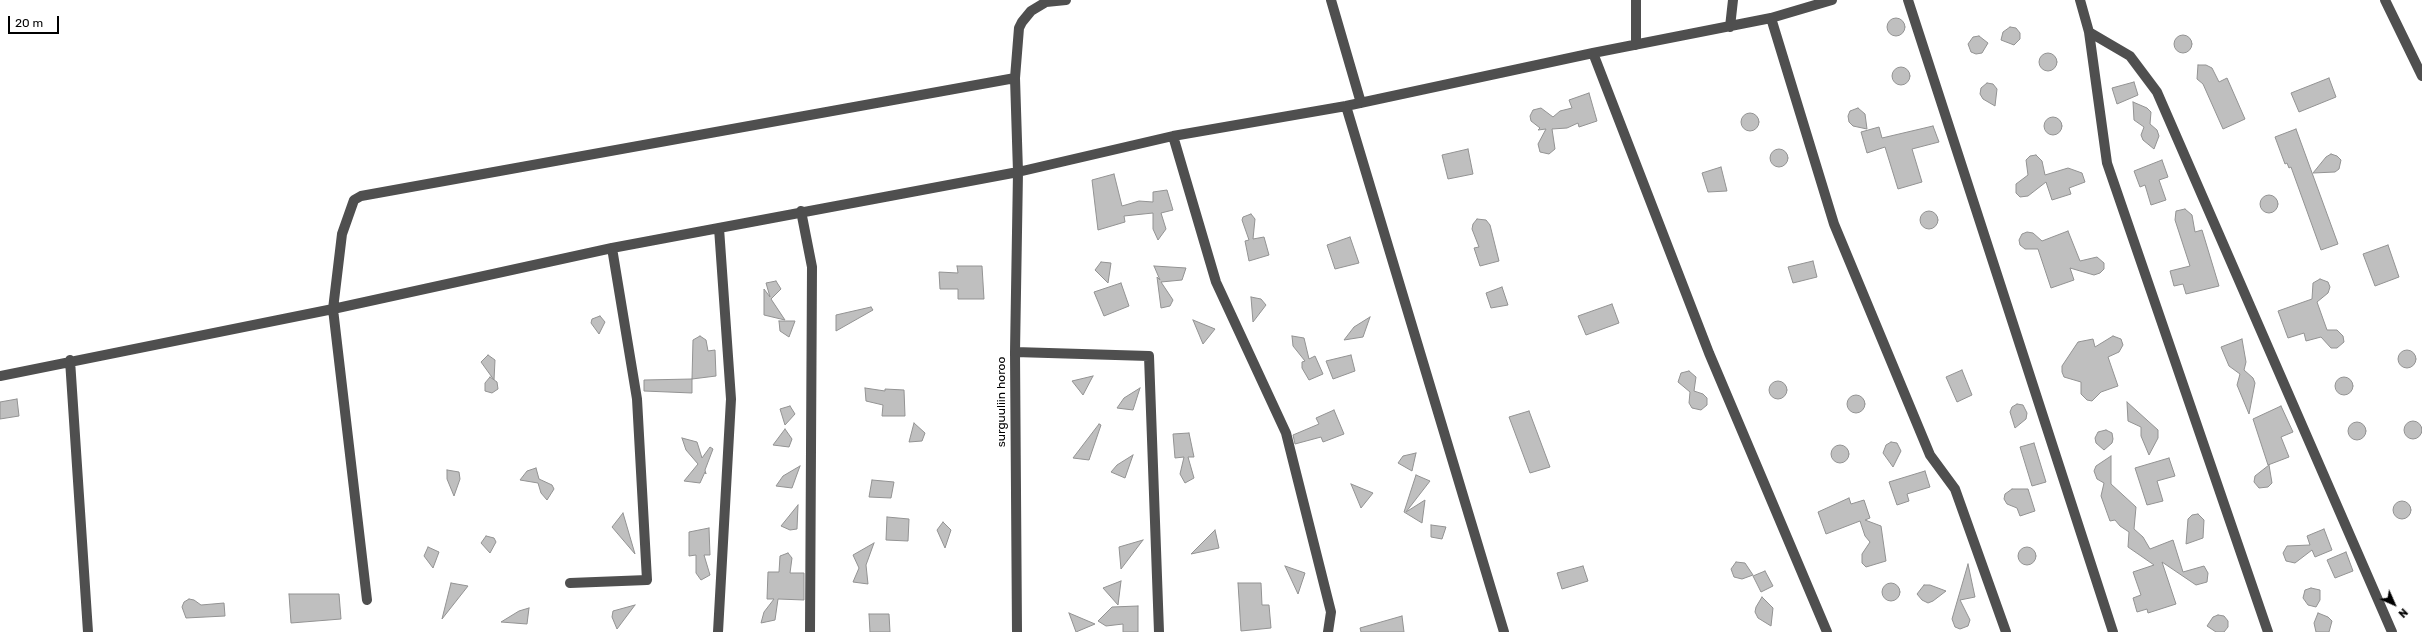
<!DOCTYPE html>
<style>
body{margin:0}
#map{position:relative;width:2422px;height:632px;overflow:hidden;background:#fff;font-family:Rubik,sans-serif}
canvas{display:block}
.north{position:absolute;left:2374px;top:584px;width:40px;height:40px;-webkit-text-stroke:3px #fff;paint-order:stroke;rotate:135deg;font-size:11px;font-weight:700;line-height:16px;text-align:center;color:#000}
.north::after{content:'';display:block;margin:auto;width:14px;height:18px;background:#000;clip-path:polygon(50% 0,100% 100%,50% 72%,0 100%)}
.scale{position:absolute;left:8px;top:16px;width:51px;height:18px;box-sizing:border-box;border:2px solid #000;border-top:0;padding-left:5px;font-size:12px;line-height:14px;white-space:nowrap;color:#000;-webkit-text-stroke:3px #fff;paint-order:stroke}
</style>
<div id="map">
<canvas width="2422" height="632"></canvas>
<div class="north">N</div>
<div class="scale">20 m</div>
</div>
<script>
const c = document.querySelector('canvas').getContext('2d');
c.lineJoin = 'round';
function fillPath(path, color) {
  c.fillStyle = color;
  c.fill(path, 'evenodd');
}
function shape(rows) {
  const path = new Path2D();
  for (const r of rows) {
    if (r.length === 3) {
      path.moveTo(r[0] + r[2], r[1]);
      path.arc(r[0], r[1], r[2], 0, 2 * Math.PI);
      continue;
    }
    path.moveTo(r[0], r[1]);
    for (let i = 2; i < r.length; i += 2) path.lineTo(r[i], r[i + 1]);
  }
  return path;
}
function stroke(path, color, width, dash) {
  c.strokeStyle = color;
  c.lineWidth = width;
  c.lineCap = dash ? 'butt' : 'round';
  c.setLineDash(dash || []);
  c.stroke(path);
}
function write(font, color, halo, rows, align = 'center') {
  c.font = font + ' Rubik,sans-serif';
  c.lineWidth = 3;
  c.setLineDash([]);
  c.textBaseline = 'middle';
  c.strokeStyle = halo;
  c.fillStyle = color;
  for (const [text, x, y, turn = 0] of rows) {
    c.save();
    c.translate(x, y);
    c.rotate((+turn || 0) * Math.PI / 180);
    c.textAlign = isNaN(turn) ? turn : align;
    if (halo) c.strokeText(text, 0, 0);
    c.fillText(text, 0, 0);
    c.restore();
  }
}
const building = shape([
 [1896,27,9],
 [2010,27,2016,28,2020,33,2020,39,2014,45,2001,40,2003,32,2010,27],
 [2183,44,9],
 [1979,36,1988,43,1982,53,1976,54,1971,52,1968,44,1973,37,1979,36],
 [2048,62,9],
 [2198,65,2206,65,2212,68,2219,82,2227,78,2245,119,2223,129,2203,84,2197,79,2198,65],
 [1901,76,9],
 [2329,78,2336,97,2299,112,2291,93,2329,78],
 [2134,82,2138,95,2117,104,2112,88,2134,82],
 [1987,83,1993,84,1997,89,1995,106,1983,99,1980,94,1981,88,1987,83],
 [1589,93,1597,121,1579,127,1578,123,1567,128,1552,129,1555,149,1549,154,1540,152,1538,144,1546,129,1538,130,1540,128,1531,121,1530,116,1533,110,1541,108,1553,117,1560,111,1572,108,1569,100,1589,93],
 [2133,102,2147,108,2151,112,2150,124,2157,130,2159,136,2154,149,2143,140,2141,135,2144,127,2134,120,2133,102],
 [1858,108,1865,114,1867,129,1853,126,1849,122,1848,116,1850,111,1858,108],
 [1750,122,9],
 [2053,126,9],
 [1933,126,1939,142,1912,149,1922,182,1898,189,1885,147,1867,153,1861,132,1879,127,1882,138,1933,126],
 [2296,129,2338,244,2321,250,2291,167,2289,168,2287,163,2285,164,2275,137,2296,129],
 [1468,149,1473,174,1448,179,1442,155,1468,149],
 [1779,158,9],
 [2331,154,2337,156,2341,160,2339,169,2335,172,2313,173,2326,157,2331,154],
 [2036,155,2042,161,2045,175,2068,168,2082,173,2085,182,2069,188,2071,194,2052,200,2046,182,2028,196,2020,197,2016,193,2016,184,2028,175,2026,160,2030,156,2036,155],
 [2162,160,2168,177,2159,180,2166,200,2151,205,2145,185,2140,187,2134,171,2162,160],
 [1721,167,1727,191,1708,192,1702,173,1721,167],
 [1114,174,1122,206,1139,201,1153,202,1153,192,1167,190,1173,210,1161,213,1166,229,1158,240,1153,229,1153,213,1124,216,1125,222,1098,230,1092,180,1114,174],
 [2269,204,9],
 [2185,209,2192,215,2195,232,2202,230,2219,286,2186,294,2183,284,2174,286,2170,271,2190,266,2175,220,2176,211,2185,209],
 [1929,220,9],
 [1251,214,1255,219,1253,239,1264,237,1269,255,1249,261,1245,241,1249,240,1242,220,1243,217,1251,214],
 [1477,219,1486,220,1490,225,1499,261,1480,266,1474,248,1479,247,1472,229,1473,224,1477,219],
 [2068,231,2080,261,2097,257,2104,263,2104,269,2100,273,2094,275,2070,268,2074,280,2051,288,2038,249,2025,249,2020,245,2019,240,2022,234,2027,232,2033,233,2042,241,2068,231],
 [1350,237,1359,263,1335,269,1327,245,1350,237],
 [2388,245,2399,277,2375,286,2363,254,2388,245],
 [1813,261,1817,277,1793,283,1788,267,1813,261],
 [1101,262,1111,263,1108,283,1095,270,1101,262],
 [957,266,982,266,984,299,958,299,958,289,940,289,939,272,958,273,957,266],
 [1154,266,1186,268,1182,280,1161,282,1173,300,1170,306,1161,308,1157,277,1160,280,1154,266],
 [2320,279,2328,282,2330,287,2328,293,2317,302,2327,330,2337,330,2343,336,2344,342,2337,348,2331,348,2321,337,2306,341,2304,333,2288,338,2278,311,2312,299,2313,283,2320,279],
 [776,281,781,289,771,299,785,320,764,315,764,289,770,297,766,283,776,281],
 [1121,283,1129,306,1104,316,1094,292,1121,283],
 [1502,287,1508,305,1491,308,1486,293,1502,287],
 [1251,297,1261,299,1266,305,1253,322,1251,297],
 [1612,304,1619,323,1586,335,1578,316,1612,304],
 [871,307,873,310,836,331,836,315,871,307],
 [600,316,605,322,599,334,591,323,592,319,600,316],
 [1370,317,1363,337,1344,340,1354,327,1370,317],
 [1193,320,1215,329,1203,344,1193,320],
 [779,321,795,321,789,337,780,331,779,321],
 [700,336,706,340,708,351,715,350,716,376,692,379,693,340,700,336],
 [1292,336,1304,338,1309,359,1315,356,1323,374,1309,380,1302,368,1302,362,1305,361,1293,346,1292,336],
 [2113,336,2121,339,2123,345,2119,352,2108,357,2118,386,2101,392,2092,401,2087,400,2081,394,2081,382,2064,377,2062,372,2062,366,2078,342,2093,339,2095,347,2113,336],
 [2242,339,2246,362,2244,370,2253,378,2255,383,2249,414,2237,385,2240,374,2229,366,2221,347,2242,339],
 [2407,359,9],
 [488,355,495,360,494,380,481,362,488,355],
 [1351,355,1355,371,1333,379,1326,361,1351,355],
 [1962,370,1972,395,1957,402,1946,377,1962,370],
 [1689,371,1696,377,1694,391,1703,394,1707,398,1707,405,1701,410,1692,408,1689,403,1690,392,1678,382,1681,373,1689,371],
 [1093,376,1083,395,1072,381,1093,376],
 [490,377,497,382,498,389,492,393,485,391,485,383,490,377],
 [2344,386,9],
 [692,379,692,393,644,391,644,380,692,379],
 [1778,390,9],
 [865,388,885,391,885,389,904,390,905,416,882,416,883,405,866,401,865,388],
 [1140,388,1133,410,1117,408,1124,398,1140,388],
 [1856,404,9],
 [17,399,19,416,0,419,0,402,17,399],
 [2127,402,2158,430,2158,438,2149,455,2141,436,2141,427,2128,421,2127,402],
 [2017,404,2023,405,2027,413,2026,419,2015,428,2010,412,2012,407,2017,404],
 [790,406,795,414,785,425,780,409,790,406],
 [2281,406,2293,432,2281,437,2289,457,2268,465,2253,419,2281,406],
 [1334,410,1344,434,1323,442,1321,437,1295,444,1293,435,1319,424,1316,418,1334,410],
 [1529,411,1550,467,1530,473,1509,417,1529,411],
 [2413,430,9],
 [2357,431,9],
 [914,423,925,433,922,441,909,442,914,423],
 [1099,424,1101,425,1089,460,1073,458,1099,424],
 [785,429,792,439,789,447,773,445,785,429],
 [2106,430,2112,433,2113,439,2112,443,2104,450,2096,443,2095,438,2098,432,2106,430],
 [1189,433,1194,457,1188,457,1194,478,1185,483,1180,474,1184,457,1175,458,1173,434,1189,433],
 [682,438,697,442,702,458,710,447,713,449,705,470,706,474,705,472,700,483,684,481,698,464,686,450,682,438],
 [1891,442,1897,443,1901,451,1893,467,1883,453,1886,445,1891,442],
 [2034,443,2046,482,2032,486,2020,447,2034,443],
 [1840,454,9],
 [1416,453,1412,471,1398,463,1403,456,1416,453],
 [1133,455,1125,478,1111,472,1117,465,1133,455],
 [2111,456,2111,484,2136,507,2134,529,2143,537,2150,549,2173,540,2183,572,2204,566,2208,573,2207,582,2196,585,2162,562,2176,604,2148,613,2147,609,2137,612,2133,598,2141,595,2133,572,2154,565,2128,547,2129,532,2120,526,2115,520,2110,521,2101,496,2104,483,2097,479,2094,471,2096,466,2111,456],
 [2169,458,2175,476,2157,481,2163,501,2147,505,2135,468,2169,458],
 [2269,465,2272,483,2268,487,2259,488,2254,482,2255,476,2269,465],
 [800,466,792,488,776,486,783,476,800,466],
 [536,468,539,479,552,485,554,489,547,500,541,493,538,483,520,480,527,471,536,468],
 [447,470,459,472,460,479,454,496,447,479,447,470],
 [1925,471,1930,487,1907,494,1909,501,1897,505,1889,482,1925,471],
 [1416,475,1430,481,1406,512,1425,500,1422,523,1404,512,1416,475],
 [872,480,894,482,891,498,869,497,872,480],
 [1351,484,1373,493,1361,508,1351,484],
 [2012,489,2028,489,2035,511,2020,516,2017,508,2007,504,2004,499,2005,494,2012,489],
 [1849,498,1851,504,1864,500,1870,518,1865,520,1881,526,1886,561,1866,567,1862,563,1862,554,1870,542,1865,536,1860,521,1826,534,1818,512,1849,498],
 [2402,510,9],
 [798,505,797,529,790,530,781,526,798,505],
 [623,513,635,554,612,527,623,513],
 [2198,514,2204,520,2203,538,2186,544,2188,519,2192,515,2198,514],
 [887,517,909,519,908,541,886,540,887,517],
 [943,522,951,530,945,548,937,530,943,522],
 [1431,525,1446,527,1442,539,1431,537,1431,525],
 [709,528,710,555,704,555,710,575,701,580,696,573,696,555,689,556,689,532,709,528],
 [2324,529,2332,550,2315,557,2312,550,2295,563,2286,561,2283,553,2287,546,2310,545,2307,536,2324,529],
 [1215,530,1219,548,1191,554,1215,530],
 [486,536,494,538,496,542,490,553,481,543,486,536],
 [1143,540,1121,569,1119,547,1143,540],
 [874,543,866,565,868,584,853,582,859,568,853,555,874,543],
 [428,547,439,552,433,568,424,556,428,547],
 [2027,556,9],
 [2346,552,2353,571,2335,578,2327,560,2346,552],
 [788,553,792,558,790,573,804,573,804,600,778,599,775,620,761,623,764,612,774,599,767,599,768,572,779,572,780,556,788,553],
 [1736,562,1745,563,1753,575,1742,579,1734,577,1731,569,1736,562],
 [1968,564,1975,597,1960,600,1970,620,1968,626,1960,629,1955,627,1952,619,1968,564],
 [1285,566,1305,573,1298,594,1285,566],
 [1583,566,1588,581,1562,589,1557,573,1583,566],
 [1765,571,1773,586,1761,592,1753,576,1765,571],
 [1121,581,1118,605,1103,588,1121,581],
 [1891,592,9],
 [451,583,468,586,442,619,451,583],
 [1238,583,1261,583,1262,605,1269,605,1271,628,1241,631,1238,583],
 [1924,585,1930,585,1946,591,1933,601,1928,603,1922,600,1917,594,1924,585],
 [2311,588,2320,590,2320,600,2316,607,2308,605,2303,598,2305,590,2311,588],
 [289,594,339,594,341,619,291,623,289,594],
 [1762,597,1773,608,1771,626,1758,618,1755,612,1756,607,1762,597],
 [189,599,194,600,201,605,224,603,225,616,186,618,182,607,184,602,189,599],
 [635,605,617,629,612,617,613,611,635,605],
 [1138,606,1138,632,1123,632,1123,624,1106,626,1098,621,1112,607,1138,606],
 [529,608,527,624,501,622,519,611,529,608],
 [1069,613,1095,624,1076,632,1069,613],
 [2318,613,2328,617,2332,621,2329,632,2316,632,2314,623,2318,613],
 [869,614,889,614,890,632,870,632,869,614],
 [2218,615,2224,616,2228,621,2228,627,2224,632,2216,632,2207,626,2213,617,2218,615],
 [1402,616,1404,632,1361,632,1360,628,1402,616]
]);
const minor = shape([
 [1331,0,1361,103],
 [1636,0,1636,45],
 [1908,0,2113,632],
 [2080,0,2089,32,2107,163,2268,632],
 [2385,0,2422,76],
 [1771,18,1834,224,1930,455,1955,489,2006,632],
 [1730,27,1733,0],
 [2089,32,2130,56,2157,92,2392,632],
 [1593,53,1709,353,1827,632],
 [1346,106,1504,632],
 [1173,136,1216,282,1286,433,1331,612,1328,632],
 [801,211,812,267,810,632],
 [1015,352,1149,356,1159,632],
 [70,360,88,632],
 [0,376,333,309,612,248,1018,172,1173,136,1346,106,1593,53,1771,18,1832,0],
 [570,583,647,580,637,399,612,248],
 [367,600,333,309,342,234,354,200,361,196,1015,78],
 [718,632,731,399,719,228],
 [1017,632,1015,352,1018,172,1015,78,1019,28,1022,22,1031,11,1046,2,1066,0]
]);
const streetNames = [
 ["surguuliin horoo",1002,402,-90]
];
fillPath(building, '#bfbfbf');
stroke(building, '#939393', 1);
stroke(minor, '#4f4f4f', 10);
write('12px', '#000', '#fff', streetNames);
</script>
